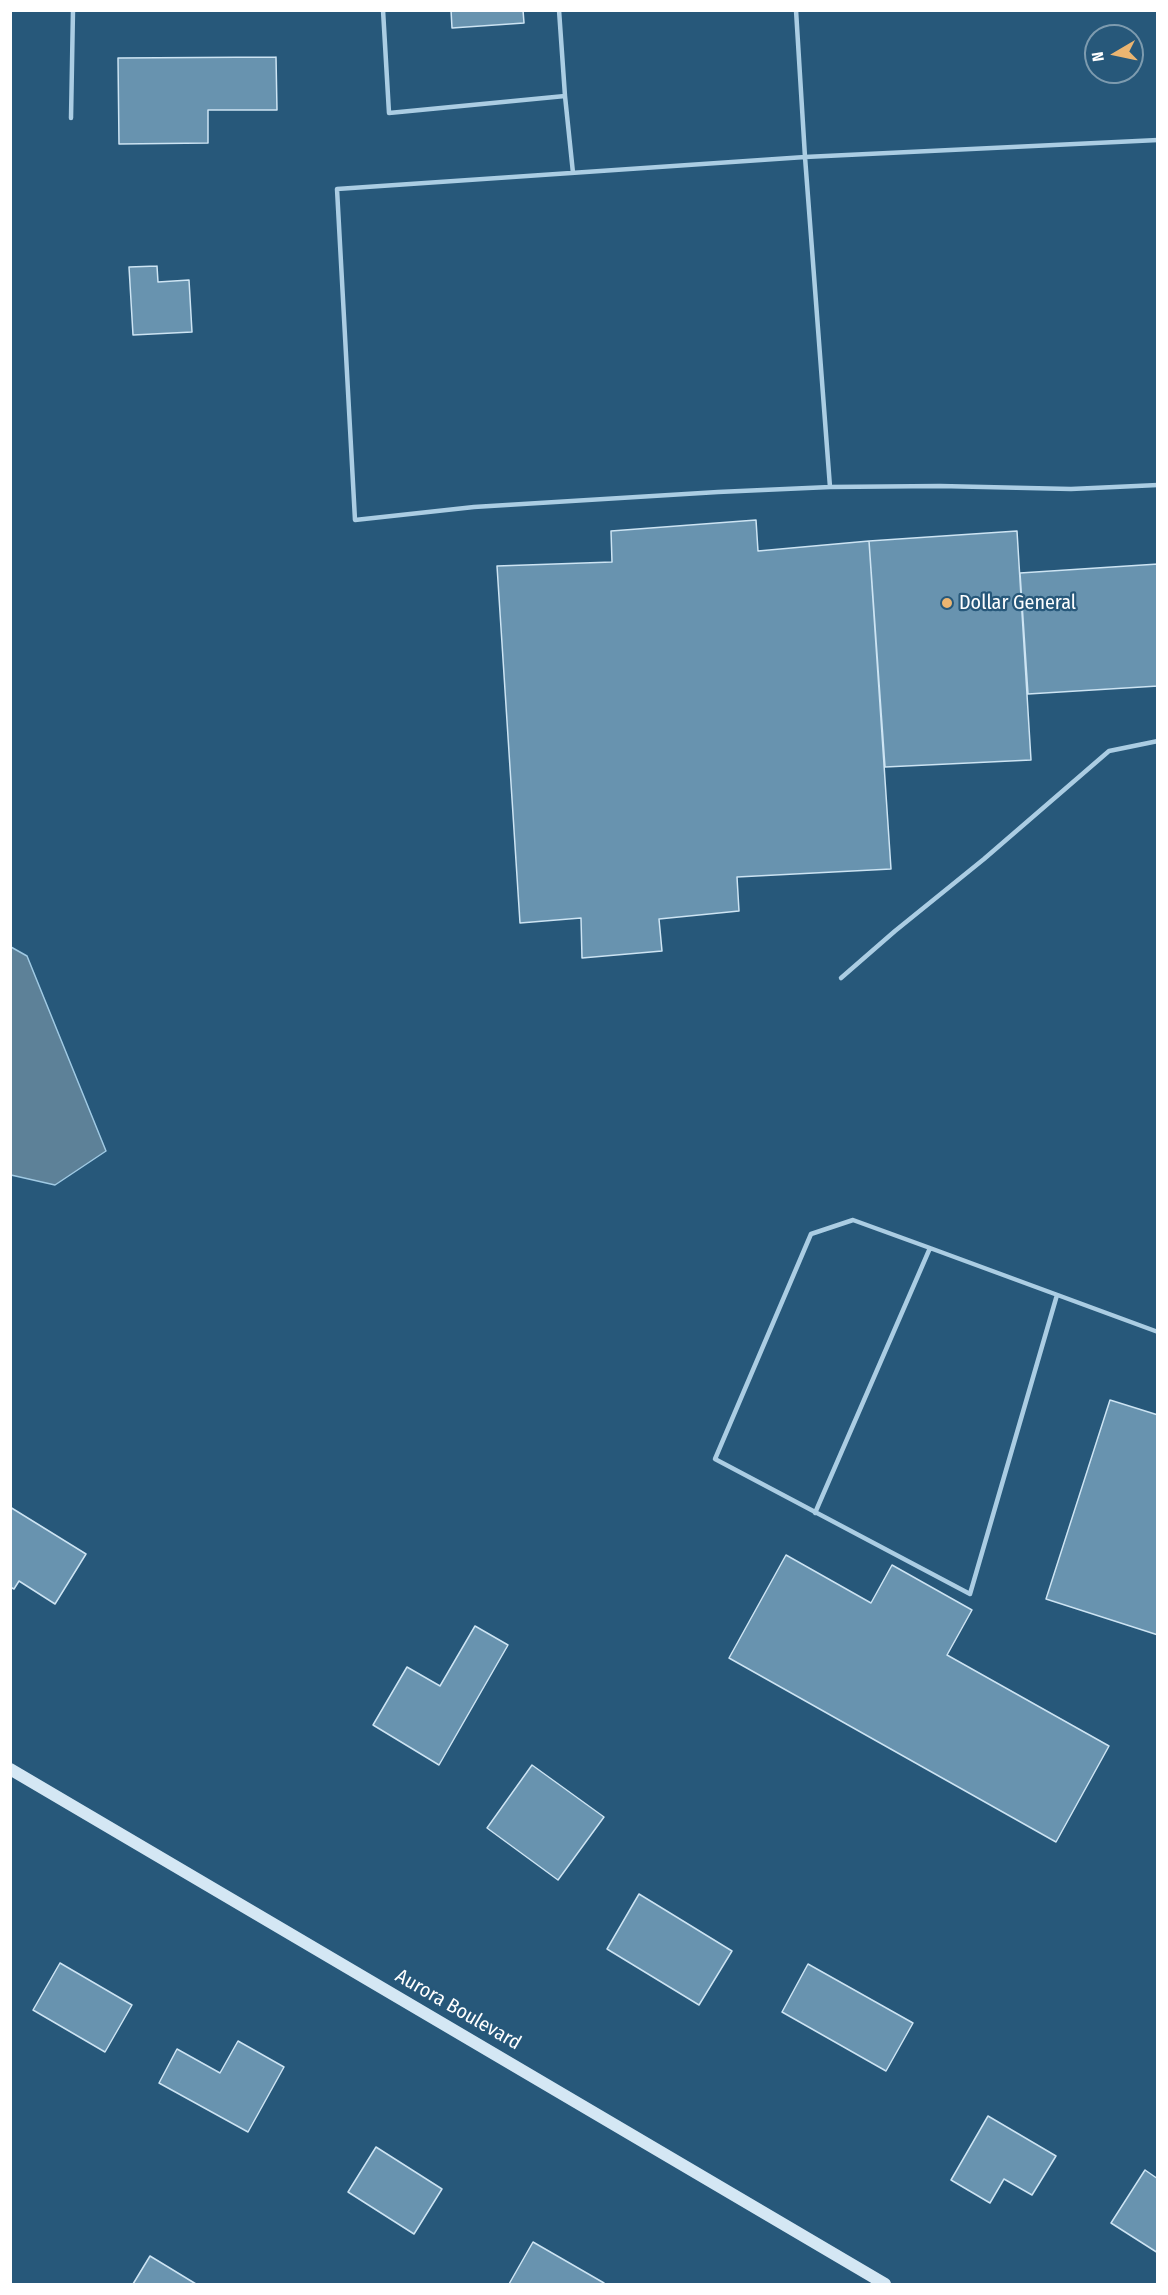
<!DOCTYPE html>
<style>
body{margin:0}
#map{position:relative;width:1168px;height:2295px;overflow:hidden;background:#27587a;font-family:"Fira Sans Condensed",sans-serif}
canvas{display:block}
.frame{position:absolute;inset:0;border:12px solid #fff;pointer-events:none}
.north{position:absolute;left:1084px;top:24px;width:60px;height:60px;box-sizing:border-box;background:#27587a;border:2px solid #7d9baf;border-radius:50%;rotate:261deg;font-size:16px;font-weight:700;line-height:24px;text-align:center;color:#fff}
.north::after{content:'';display:block;margin:auto;width:21px;height:27px;background:#ebb571;clip-path:polygon(50% 0,100% 100%,50% 72%,0 100%)}
</style>
<div id="map">
<canvas width="1168" height="2295"></canvas>
<div class="frame"></div>
<div class="north">N</div>
</div>
<script>
const c = document.querySelector('canvas').getContext('2d');
c.lineJoin = 'round';
function fillPath(path, color) {
  c.fillStyle = color;
  c.fill(path, 'evenodd');
}
function shape(rows) {
  const path = new Path2D();
  for (const r of rows) {
    path.moveTo(r[0], r[1]);
    for (let i = 2; i < r.length; i += 2) path.lineTo(r[i], r[i + 1]);
  }
  return path;
}
function stroke(path, color, width, dash) {
  c.strokeStyle = color;
  c.lineWidth = width;
  c.lineCap = dash ? 'butt' : 'round';
  c.setLineDash(dash || []);
  c.stroke(path);
}
function write(font, color, halo, rows, align = 'center') {
  c.font = font + ' "Fira Sans Condensed",sans-serif';
  c.lineWidth = 4.5;
  c.setLineDash([]);
  c.textBaseline = 'middle';
  c.strokeStyle = halo;
  c.fillStyle = color;
  for (const [text, x, y, turn = 0] of rows) {
    c.save();
    c.translate(x, y);
    c.rotate((+turn || 0) * Math.PI / 180);
    c.textAlign = isNaN(turn) ? turn : align;
    if (halo) c.strokeText(text, 0, 0);
    c.fillText(text, 0, 0);
    c.restore();
  }
}
const water = shape([
 [11,947,27,956,106,1151,55,1185,11,1175,11,947]
]);
const building = shape([
 [451,10,523,10,524,23,452,28,451,10],
 [276,57,277,110,208,110,208,143,119,144,118,58,276,57],
 [157,266,158,282,189,280,192,332,133,335,129,267,157,266],
 [756,520,758,551,869,541,891,869,737,877,739,911,659,919,662,951,582,958,581,918,520,923,497,566,612,562,611,531,756,520],
 [1017,531,1031,760,885,767,869,541,1017,531],
 [1158,564,1158,686,1028,694,1020,573,1158,564],
 [1110,1400,1158,1415,1158,1635,1046,1599,1110,1400],
 [10,1507,86,1554,55,1604,19,1581,14,1589,10,1587,10,1507],
 [786,1555,871,1603,892,1565,972,1610,947,1655,1109,1746,1056,1842,729,1658,786,1555],
 [475,1626,508,1645,439,1765,373,1725,407,1667,440,1686,475,1626],
 [532,1765,604,1817,558,1880,487,1828,532,1765],
 [639,1894,732,1951,699,2005,607,1949,639,1894],
 [60,1963,132,2005,105,2052,33,2010,60,1963],
 [808,1964,913,2023,886,2071,782,2012,808,1964],
 [238,2041,284,2067,248,2132,159,2083,177,2049,220,2073,238,2041],
 [988,2116,1056,2156,1032,2195,1004,2179,990,2203,951,2180,988,2116],
 [376,2147,442,2189,414,2234,348,2192,376,2147],
 [1145,2170,1158,2179,1158,2253,1111,2223,1145,2170],
 [533,2242,604,2283,604,2284,509,2284,533,2242],
 [150,2256,196,2284,133,2284,150,2256]
]);
const lane = shape([
 [383,10,389,113,565,96,559,10],
 [796,10,805,157,830,487],
 [565,96,573,173],
 [71,118,73,10],
 [1158,140,805,157,337,189,355,520,474,507,718,492,830,487,940,486,1071,489,1158,485],
 [841,978,895,931,984,859,1109,751,1158,741],
 [1057,1295,970,1594,715,1459,811,1234,853,1220,930,1248,1158,1332],
 [815,1513,930,1248]
]);
const secondary = shape([
 [10,1769,885,2284]
]);
const markers = [
 [947,603,6,"#ebb571"]
];
const poiNames = [
 ["Dollar General",959,603]
];
const streetNames = [
 ["Aurora Boulevard",458,2010,30]
];
fillPath(water, '#5d8198');
stroke(water, '#a0cae4', 1.5);
fillPath(building, '#6893af');
stroke(building, '#cde4f3', 1.5);
stroke(lane, '#abcde3', 4.5);
stroke(secondary, '#d4e7f4', 12);
for (const [x, y, r, color] of markers) {
  const dot = new Path2D();
  dot.arc(x, y, r, 0, 2 * Math.PI);
  c.fillStyle = color;
  c.fill(dot);
  stroke(dot, '#27587a', 2);
}
write('20px', '#fff', '#27587a', poiNames, 'left');
write('20px', '#fff', '#27587a', streetNames);
</script>
